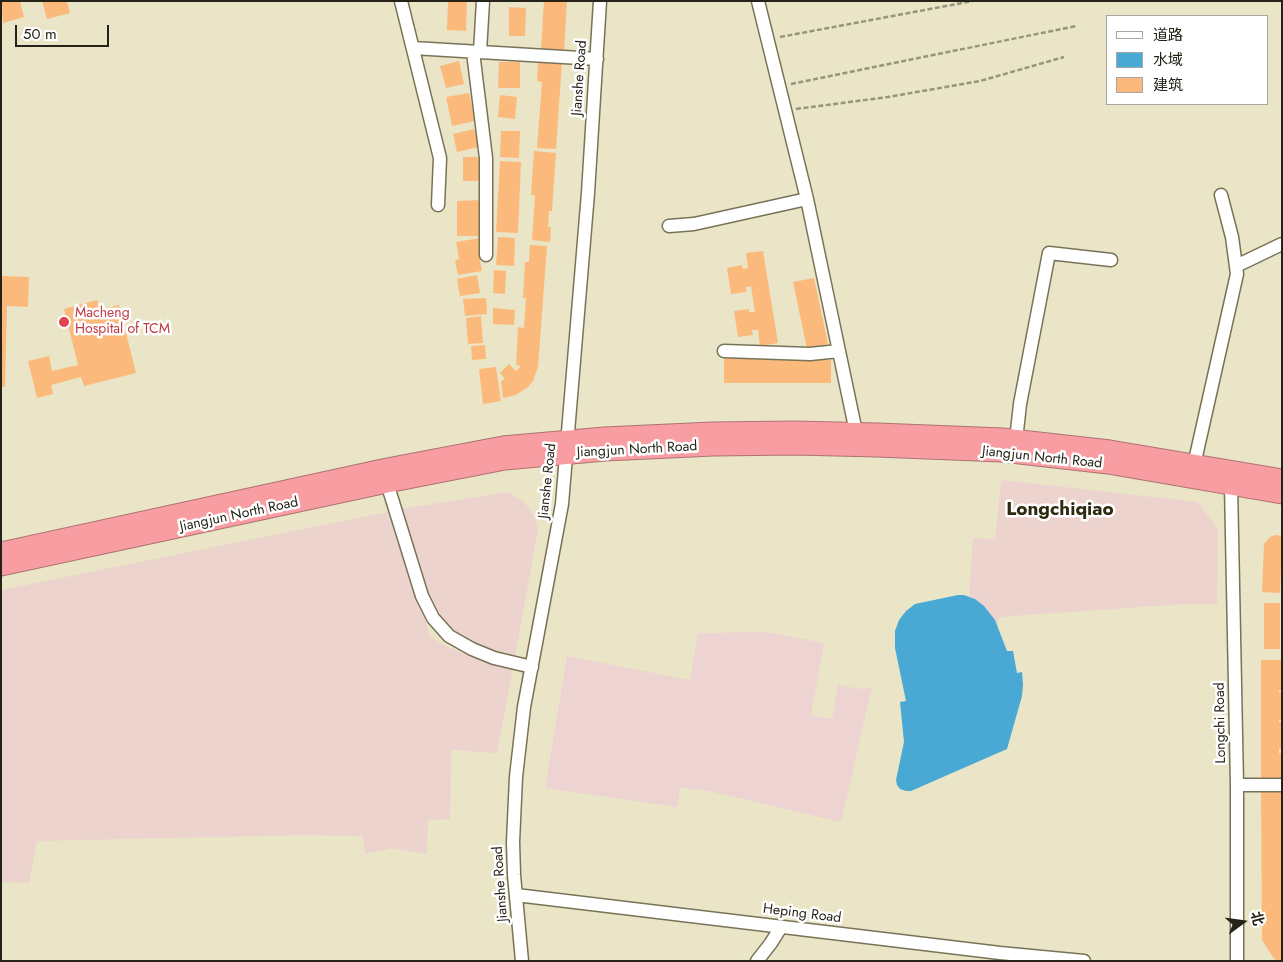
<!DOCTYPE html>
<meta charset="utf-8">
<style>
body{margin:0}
#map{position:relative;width:1283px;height:962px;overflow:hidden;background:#eae5c6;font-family:Jost,"Noto Sans SC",sans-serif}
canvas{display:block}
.frame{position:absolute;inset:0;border:2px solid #252318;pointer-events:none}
.legend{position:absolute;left:1106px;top:15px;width:162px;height:90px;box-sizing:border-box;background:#fff;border:1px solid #a8a7a3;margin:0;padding:6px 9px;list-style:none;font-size:15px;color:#252318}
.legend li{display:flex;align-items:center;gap:10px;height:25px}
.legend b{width:25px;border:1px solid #a8a7a3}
.north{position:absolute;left:1218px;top:897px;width:50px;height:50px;-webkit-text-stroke:4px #fff;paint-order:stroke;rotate:76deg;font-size:14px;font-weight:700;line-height:20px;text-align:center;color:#252318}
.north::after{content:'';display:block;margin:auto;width:18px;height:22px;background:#252318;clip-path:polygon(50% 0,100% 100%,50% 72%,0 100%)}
.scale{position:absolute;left:15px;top:25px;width:94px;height:22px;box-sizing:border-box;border:2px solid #252318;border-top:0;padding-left:6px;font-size:15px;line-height:18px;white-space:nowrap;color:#252318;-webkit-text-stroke:4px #fff;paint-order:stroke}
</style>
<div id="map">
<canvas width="1283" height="962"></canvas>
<div class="frame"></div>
<ul class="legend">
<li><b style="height:6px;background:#fff"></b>道路</li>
<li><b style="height:14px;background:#49a9d4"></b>水域</li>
<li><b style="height:14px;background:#fbba7b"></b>建筑</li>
</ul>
<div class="north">北</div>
<div class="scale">50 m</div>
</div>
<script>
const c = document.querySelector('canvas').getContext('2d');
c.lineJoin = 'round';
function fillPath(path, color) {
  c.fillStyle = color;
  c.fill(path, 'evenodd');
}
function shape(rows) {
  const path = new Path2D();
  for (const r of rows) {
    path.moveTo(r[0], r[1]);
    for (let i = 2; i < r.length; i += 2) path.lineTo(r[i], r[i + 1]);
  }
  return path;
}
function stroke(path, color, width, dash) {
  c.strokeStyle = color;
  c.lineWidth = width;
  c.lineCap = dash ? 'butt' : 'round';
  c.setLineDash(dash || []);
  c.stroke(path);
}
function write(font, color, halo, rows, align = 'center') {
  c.font = font + ' Jost,sans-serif';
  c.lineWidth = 5;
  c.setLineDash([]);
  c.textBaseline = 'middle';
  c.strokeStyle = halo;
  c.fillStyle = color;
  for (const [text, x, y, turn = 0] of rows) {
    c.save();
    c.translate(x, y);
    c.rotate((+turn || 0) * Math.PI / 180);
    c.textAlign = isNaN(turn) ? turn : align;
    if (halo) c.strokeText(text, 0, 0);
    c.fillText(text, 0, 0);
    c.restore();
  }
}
const commercial = shape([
 [1001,480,1198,502,1218,529,1217,604,1185,604,999,617,998,625,975,599,969,596,973,538,995,539],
 [508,492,523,501,528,507,536,521,538,529,515,657,494,654,457,636,446,624,425,588,401,509],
 [392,511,430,636,447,647,477,658,513,668,497,753,451,750,450,819,428,820,427,854,392,848,365,854,363,836,305,835,37,841,29,883,1,882,1,590]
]);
const education = shape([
 [766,632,824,643,811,715,832,719,838,685,861,689,872,687,841,822,709,791,680,787,677,807,545,788,567,656,690,680,698,633]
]);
const water = shape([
 [958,595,964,595,975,599,984,606,995,620,1007,651,1013,651,1017,673,1022,672,1023,685,1022,696,1007,749,911,791,906,791,900,789,897,785,896,780,904,742,900,702,906,701,895,648,895,631,899,620,906,611,915,604]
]);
const building = shape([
 [1,1,20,1,24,17,3,23],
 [42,1,67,1,70,13,47,19],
 [448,1,467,1,466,31,447,30],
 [544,1,567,1,564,51,541,49],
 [509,7,526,8,525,36,509,36],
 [459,61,464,84,446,88,440,66],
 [538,61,562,62,556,149,537,148,542,82,537,81],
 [499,62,520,62,520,88,498,88],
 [469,93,475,121,452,126,446,97],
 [500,95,517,97,515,119,498,117],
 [474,129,479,147,457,152,453,134],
 [501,131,520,131,519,158,500,157],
 [534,151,556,153,552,211,549,211,548,227,551,227,550,242,532,240,535,195,531,195],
 [463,157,480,157,481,181,463,181],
 [500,161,521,162,518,233,496,232],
 [481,200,481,236,457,236,457,201],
 [498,237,515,238,514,266,496,265],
 [480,238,483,255,479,256,482,271,458,275,455,260,459,259,456,242],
 [530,245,547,246,538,367,533,381,528,387,516,395,503,398,501,381,505,379,500,373,509,364,516,371,521,366,516,365,518,327,524,328,526,298,523,298,525,262,529,262],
 [763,251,778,343,760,346,758,330,752,330,753,335,738,337,734,311,749,309,749,312,755,312,751,286,746,287,746,292,731,294,727,268,742,265,743,269,748,268,746,253],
 [494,270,506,271,505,294,493,293],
 [477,275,480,293,460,296,457,279],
 [1,276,29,277,28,307,7,306,5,387,1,387],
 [814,278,828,344,807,349,793,282],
 [486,298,487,314,465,316,463,299],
 [97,300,99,310,119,305,136,373,84,386,81,377,51,385,53,394,37,398,28,361,49,356,52,371,78,365,64,309],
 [493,308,515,310,514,325,493,324],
 [481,316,483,343,468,344,466,318],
 [485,345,486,359,472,360,471,346],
 [724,355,831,360,831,383,724,383],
 [496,367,501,401,483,404,479,369],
 [1276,535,1282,536,1280,593,1262,592,1264,544,1270,537],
 [1264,603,1280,603,1280,649,1264,649],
 [1261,660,1282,660,1282,690,1279,690,1279,692,1282,692,1282,720,1279,720,1279,722,1282,722,1282,749,1279,749,1279,753,1282,753,1282,781,1261,781],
 [1261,792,1282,792,1282,961,1277,961,1273,957,1262,940]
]);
const path = shape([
 [780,37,973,1],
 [791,84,1076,26],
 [796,109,888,97,980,81,1064,57]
]);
const minor = shape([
 [401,1,440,158,438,205],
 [758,1,807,199,856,432],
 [413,48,597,59],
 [473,52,486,158,486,255],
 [480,52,483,1],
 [669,226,694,224,807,199],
 [1236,266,1282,244],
 [724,351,810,354,839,351],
 [1016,440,1020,404,1049,253,1111,260],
 [1194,465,1237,274,1232,237,1221,195],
 [387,483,422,596,433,618,449,636,472,649,494,658,532,667],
 [1231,485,1237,785,1237,961],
 [1237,785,1282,785],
 [516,895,1000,953,1084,961],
 [522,961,514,875,513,842,516,777,524,707,562,504,588,193,600,1],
 [757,961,771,943,781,927]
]);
const highway = shape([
 [1,552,387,468,503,446,604,437,712,432,795,431,878,433,1003,438,1110,450,1282,479],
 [1,566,387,483,505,460,605,451,713,446,795,445,877,447,1002,452,1108,464,1282,494]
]);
const markers = [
 [64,322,6,"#e0444e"]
];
const streetNames = [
 ["Jianshe Road",580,78,-86],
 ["Jiangjun North Road",637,450,-3],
 ["Jiangjun North Road",1042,458,6],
 ["Jianshe Road",548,481,-84],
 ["Jiangjun North Road",239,515,-12],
 ["Longchi Road",1221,723,-91],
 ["Jianshe Road",501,884,-94],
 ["Heping Road",802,914,7]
];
const healthNames = [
 ["Macheng",75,314],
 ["Hospital of TCM",75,330]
];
const districtNames = [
 ["Longchiqiao",1060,510]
];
fillPath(commercial, '#edd3ce');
fillPath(education, '#edd3d2');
fillPath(water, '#49a9d4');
fillPath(building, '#fbba7b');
stroke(minor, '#787357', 15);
stroke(highway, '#ae7272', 21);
stroke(path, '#97947d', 2.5, [5, 2.5]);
stroke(minor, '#fff', 12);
stroke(highway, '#f89da2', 19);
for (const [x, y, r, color] of markers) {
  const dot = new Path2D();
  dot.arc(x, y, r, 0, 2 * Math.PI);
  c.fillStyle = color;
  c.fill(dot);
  stroke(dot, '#fff', 2);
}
write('14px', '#252318', '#fff', streetNames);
write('14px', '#be3a42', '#fff', healthNames, 'left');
write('bold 19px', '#2e2a10', '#fff', districtNames);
</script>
